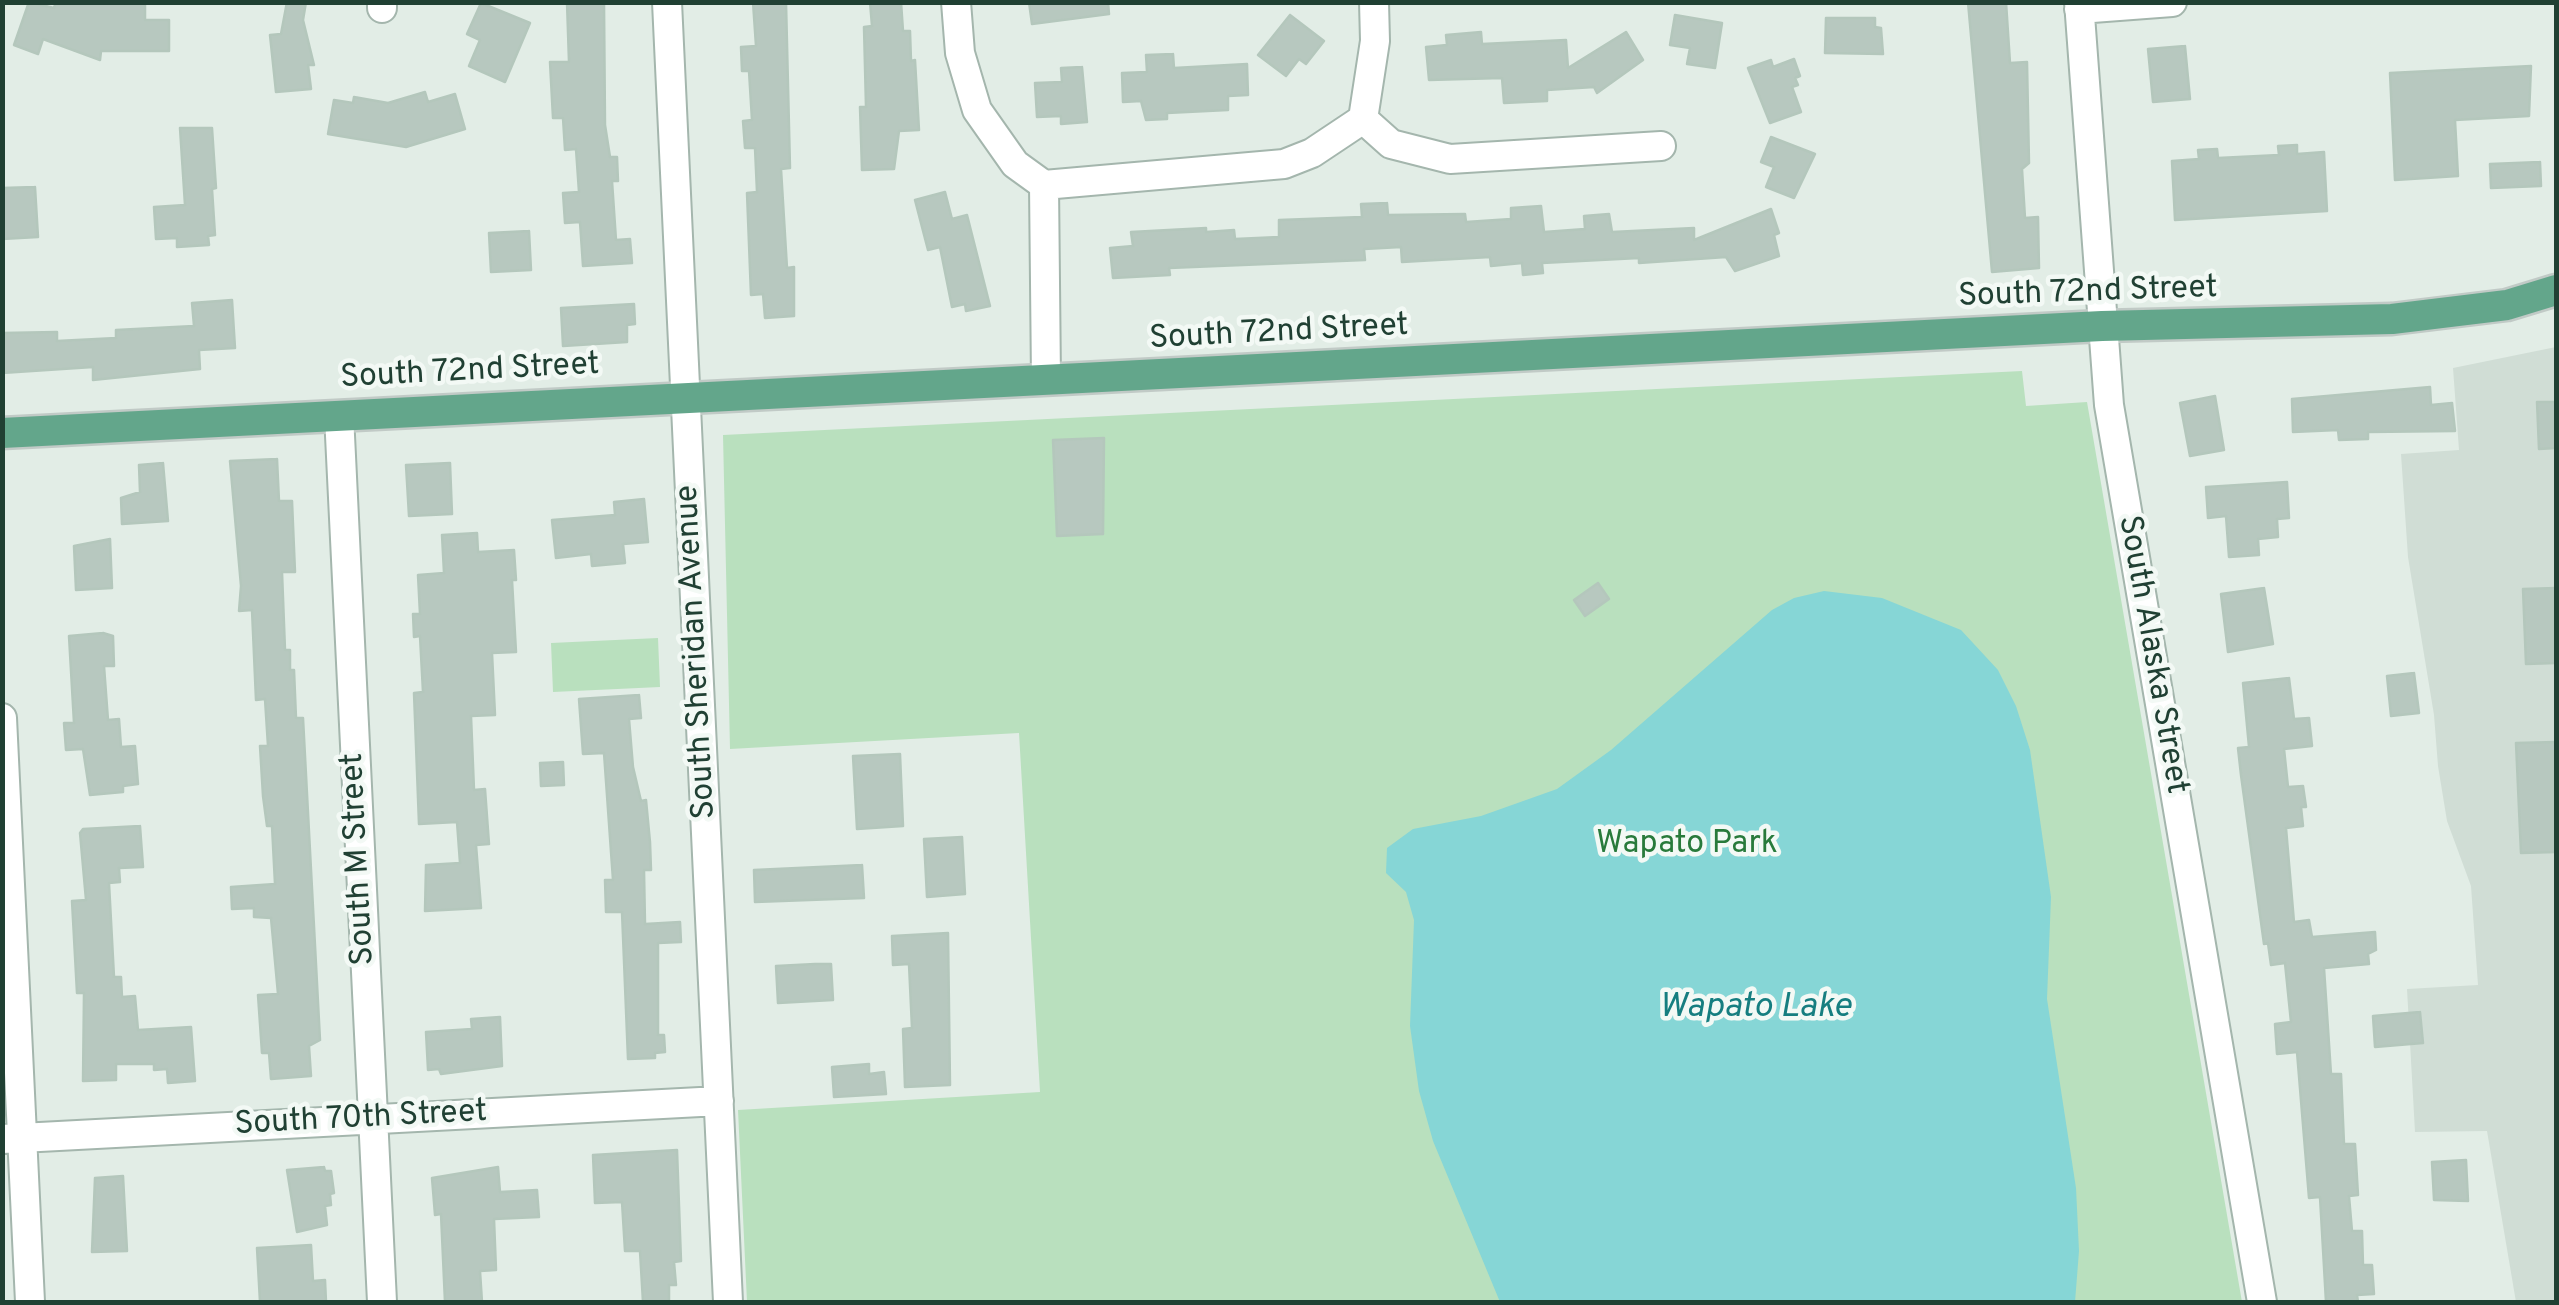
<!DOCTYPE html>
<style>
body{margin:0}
#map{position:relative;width:2559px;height:1305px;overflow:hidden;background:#e2ede6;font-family:Overpass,sans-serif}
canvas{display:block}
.frame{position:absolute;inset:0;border:5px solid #204033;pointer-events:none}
</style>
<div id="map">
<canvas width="2559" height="1305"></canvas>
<div class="frame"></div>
</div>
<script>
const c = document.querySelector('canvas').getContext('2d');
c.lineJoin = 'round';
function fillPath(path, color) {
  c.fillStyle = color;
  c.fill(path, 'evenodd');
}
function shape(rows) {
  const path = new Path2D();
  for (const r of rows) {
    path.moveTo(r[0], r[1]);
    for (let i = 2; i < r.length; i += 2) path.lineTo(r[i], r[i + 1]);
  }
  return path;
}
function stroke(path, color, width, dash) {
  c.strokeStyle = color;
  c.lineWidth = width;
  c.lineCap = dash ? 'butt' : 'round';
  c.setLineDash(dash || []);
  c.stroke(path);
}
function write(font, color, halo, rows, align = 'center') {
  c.font = font + ' Overpass,sans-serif';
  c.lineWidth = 9;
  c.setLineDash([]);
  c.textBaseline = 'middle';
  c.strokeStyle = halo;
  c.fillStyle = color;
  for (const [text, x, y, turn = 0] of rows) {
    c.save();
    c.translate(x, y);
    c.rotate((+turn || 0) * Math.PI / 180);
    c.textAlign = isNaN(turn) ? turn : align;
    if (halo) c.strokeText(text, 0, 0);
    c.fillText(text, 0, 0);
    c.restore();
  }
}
const built = shape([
 [2556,347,2556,1302,2516,1302,2487,1131,2415,1132,2407,989,2478,985,2471,886,2447,821,2438,766,2434,715,2408,557,2401,454,2459,450,2453,368]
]);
const green = shape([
 [2022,371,2026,406,2087,402,2242,1302,747,1302,738,1110,1040,1092,1019,733,730,749,723,435],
 [658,638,660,687,553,692,551,643]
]);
const water = shape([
 [1824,591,1882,598,1961,630,1998,670,2016,706,2030,750,2051,897,2047,999,2076,1188,2079,1251,2075,1302,1500,1302,1433,1141,1419,1091,1410,1026,1414,920,1406,892,1386,873,1387,848,1413,829,1481,816,1557,789,1611,750,1772,610,1794,598]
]);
const building = shape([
 [29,2,54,8,56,2,145,2,145,20,169,20,169,51,101,51,100,60,43,39,38,54,14,45,29,2],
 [287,2,306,2,303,20,314,65,308,65,311,89,276,92,270,35,281,34,287,2],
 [567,2,604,2,605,125,610,157,617,157,618,181,612,181,616,240,630,239,632,263,583,266,580,222,565,223,563,193,579,192,576,149,565,150,563,118,553,118,550,62,569,62,567,2],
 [753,2,786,2,790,168,781,169,787,268,794,267,794,316,765,318,763,294,751,295,747,193,757,192,755,148,745,148,743,121,752,120,749,71,742,71,741,47,756,46,753,2],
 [870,2,901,2,903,31,910,31,911,61,915,60,919,130,899,131,894,169,862,170,860,107,866,107,864,27,872,26,870,2],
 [1029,2,1108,2,1109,14,1032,24,1029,2],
 [1968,2,2006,2,2010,63,2027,62,2029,163,2022,169,2025,218,2038,217,2039,268,1992,272,1968,2],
 [481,3,530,23,505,82,469,66,480,40,467,34,481,3],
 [1290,15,1324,41,1306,64,1299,59,1286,76,1258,55,1290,15],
 [1675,15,1722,23,1715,68,1687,64,1690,48,1670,45,1675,15],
 [1826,18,1875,18,1875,27,1881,28,1883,54,1825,53,1826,18],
 [1481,32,1482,44,1566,40,1568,68,1626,32,1643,60,1597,93,1594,87,1547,90,1547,101,1504,103,1502,78,1429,80,1426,47,1447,45,1446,35,1481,32],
 [2185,46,2190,99,2153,102,2148,49,2185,46],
 [1173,54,1174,68,1247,64,1248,95,1228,96,1228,110,1167,113,1167,119,1146,120,1141,101,1123,102,1122,73,1147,72,1146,55,1173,54],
 [1794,59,1800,76,1795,78,1798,85,1792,87,1801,112,1770,123,1748,68,1771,60,1773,67,1794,59],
 [2531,66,2529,116,2455,120,2458,176,2395,180,2390,73,2531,66],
 [1082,67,1087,122,1061,124,1061,116,1037,117,1035,83,1062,82,1061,68,1082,67],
 [425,92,428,102,455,94,465,129,406,147,328,134,334,100,353,103,354,97,388,103,425,92],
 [180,128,212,128,216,188,212,189,215,235,208,236,209,245,177,247,177,238,156,239,154,207,185,205,180,128],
 [1771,137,1815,154,1794,198,1766,187,1774,167,1761,162,1771,137],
 [2297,145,2297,154,2324,152,2327,211,2175,220,2172,161,2199,159,2198,150,2217,149,2218,158,2279,155,2278,146,2297,145],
 [2540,162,2541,186,2491,188,2490,164,2540,162],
 [35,187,38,237,2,239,2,188,35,187],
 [945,192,952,219,967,215,990,306,966,311,965,304,952,307,940,247,928,250,915,200,945,192],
 [1387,203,1388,215,1465,214,1466,222,1511,219,1511,208,1541,206,1544,232,1585,229,1584,216,1609,214,1612,232,1694,228,1694,240,1771,209,1779,233,1774,235,1779,256,1735,271,1726,257,1639,263,1639,258,1542,263,1543,273,1523,275,1522,263,1491,266,1490,257,1402,262,1401,247,1364,249,1365,260,1169,268,1170,275,1113,278,1110,248,1133,246,1131,232,1206,228,1206,232,1234,230,1235,239,1279,237,1279,220,1362,217,1361,204,1387,203],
 [529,231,531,270,491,272,489,233,529,231],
 [232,300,235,348,199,350,200,369,93,380,93,367,2,373,2,333,57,332,57,341,116,338,116,330,194,326,192,303,232,300],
 [634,304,635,324,627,325,627,342,563,346,561,308,634,304],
 [2430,387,2431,405,2452,403,2455,431,2368,432,2368,439,2339,440,2338,430,2293,432,2292,399,2430,387],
 [2215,396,2224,450,2190,456,2180,403,2215,396],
 [2537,402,2556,402,2556,448,2539,449,2537,402],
 [1104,438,1103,534,1057,536,1053,440,1104,438],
 [277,459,279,501,292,501,295,572,282,572,285,650,290,650,290,670,294,670,296,718,303,718,320,1040,309,1046,311,1076,271,1079,269,1053,262,1053,258,995,278,994,271,918,254,917,254,908,232,909,231,887,275,884,272,826,267,826,263,796,260,746,268,746,265,699,256,700,252,610,239,611,241,586,230,461,277,459],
 [163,463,168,521,122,524,121,498,140,492,139,465,163,463],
 [450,463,452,514,409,516,406,465,450,463],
 [2287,482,2289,518,2277,519,2278,537,2258,539,2259,555,2229,557,2226,516,2208,518,2206,487,2287,482],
 [644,499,648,542,623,544,625,563,592,566,591,554,556,558,552,520,615,515,614,502,644,499],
 [477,533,478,552,514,550,516,580,512,580,516,652,492,653,495,715,471,716,474,790,485,789,489,844,476,845,481,908,425,911,426,865,460,863,457,822,419,824,414,693,423,692,420,636,414,637,413,614,420,614,418,575,444,573,442,535,477,533],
 [110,539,112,588,76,590,74,546,110,539],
 [1598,583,1609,599,1585,616,1574,600,1598,583],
 [2264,588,2273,644,2228,652,2221,594,2264,588],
 [2556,588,2556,663,2526,664,2523,589,2556,588],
 [103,633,113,636,114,666,104,666,108,720,119,719,121,747,135,746,138,784,123,786,123,792,90,795,83,749,66,750,64,723,74,723,69,636,103,633],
 [2414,673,2419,713,2391,716,2387,676,2414,673],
 [2289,678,2294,719,2309,718,2312,746,2284,749,2288,787,2303,786,2306,807,2301,807,2303,826,2286,828,2294,922,2309,920,2312,937,2375,932,2376,950,2368,954,2369,964,2324,968,2331,1074,2341,1074,2344,1144,2355,1144,2358,1195,2349,1196,2352,1231,2362,1231,2363,1265,2372,1265,2374,1294,2357,1295,2358,1302,2326,1302,2320,1197,2309,1198,2297,1052,2277,1054,2275,1024,2291,1022,2285,963,2271,965,2268,943,2264,944,2241,775,2238,748,2249,747,2243,683,2289,678],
 [639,695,641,718,629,719,633,767,641,801,646,800,650,842,651,870,644,870,645,924,680,922,681,942,658,943,658,1035,664,1035,665,1052,655,1053,655,1058,628,1059,622,912,606,912,605,880,613,880,604,753,583,754,579,699,639,695],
 [2556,742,2556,852,2521,853,2516,743,2556,742],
 [900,754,903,826,857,829,853,756,900,754],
 [563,762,564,785,541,786,540,763,563,762],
 [140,826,143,867,119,868,120,882,109,883,114,977,121,977,122,997,135,996,138,1030,191,1027,195,1081,168,1083,167,1069,154,1070,154,1064,116,1064,116,1080,83,1081,84,993,77,993,72,901,86,900,80,833,83,829,140,826],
 [962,837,965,894,927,897,924,839,962,837],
 [862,865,864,898,755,902,754,870,862,865],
 [948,933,950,1085,905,1087,903,1029,912,1028,909,964,893,965,892,936,948,933],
 [815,964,831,964,833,1000,778,1003,776,966,815,964],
 [2420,1012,2423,1043,2375,1047,2373,1016,2420,1012],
 [500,1017,502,1066,441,1074,439,1069,428,1070,426,1032,472,1029,471,1019,500,1017],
 [869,1064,869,1074,884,1072,886,1094,834,1097,832,1067,869,1064],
 [677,1150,681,1261,674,1262,676,1285,669,1285,669,1302,643,1302,640,1251,625,1251,622,1202,595,1203,593,1155,677,1150],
 [2466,1160,2468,1201,2434,1200,2432,1162,2466,1160],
 [324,1167,325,1171,331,1171,334,1193,330,1194,331,1205,325,1206,327,1225,297,1232,287,1170,324,1167],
 [498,1167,500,1192,537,1190,539,1217,494,1219,496,1270,480,1271,482,1302,445,1302,441,1214,435,1215,432,1178,498,1167],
 [123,1176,127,1251,92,1252,95,1178,123,1176],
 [311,1245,313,1281,325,1280,326,1302,260,1302,257,1248,311,1245]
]);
const minor = shape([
 [382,2,382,8],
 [667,2,728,1302],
 [956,2,960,53,977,110,1015,164,1044,185],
 [2079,2,2109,405,2262,1302],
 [2079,9,2172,2],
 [1363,119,1391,144,1450,159,1661,146],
 [1363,119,1375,41,1374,2],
 [1044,185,1284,164,1312,153,1363,119],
 [1044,185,1046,380],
 [339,415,382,1302],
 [2,718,30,1302],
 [2,1139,719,1101]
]);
const major = shape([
 [2,433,2102,326,2392,319,2507,305,2556,290]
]);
const streetNames = [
 ["South 72nd Street",2088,294,-2],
 ["South 72nd Street",1279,334,-3],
 ["South 72nd Street",470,373,-3],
 ["South Sheridan Avenue",698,652,-93],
 ["South Alaska Street",2151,655,80],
 ["South M Street",360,859,-93],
 ["South 70th Street",361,1120,-3]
];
const parkNames = [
 ["Wapato Park",1687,846]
];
const waterNames = [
 ["Wapato Lake",1755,1009]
];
fillPath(built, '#d0ddd5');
fillPath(green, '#b9e0be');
fillPath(water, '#86d6d6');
fillPath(building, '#b7c8bf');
stroke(building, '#b4c7bc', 2.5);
stroke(minor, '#a4b6ad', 32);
stroke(major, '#c1cac6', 35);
stroke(minor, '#fff', 28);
stroke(major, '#63a68b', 30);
write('32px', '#204033', '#f3f9f5', streetNames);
write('32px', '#287a3b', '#f3f9f5', parkNames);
write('italic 35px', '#167e80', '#f3f9f5', waterNames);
</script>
